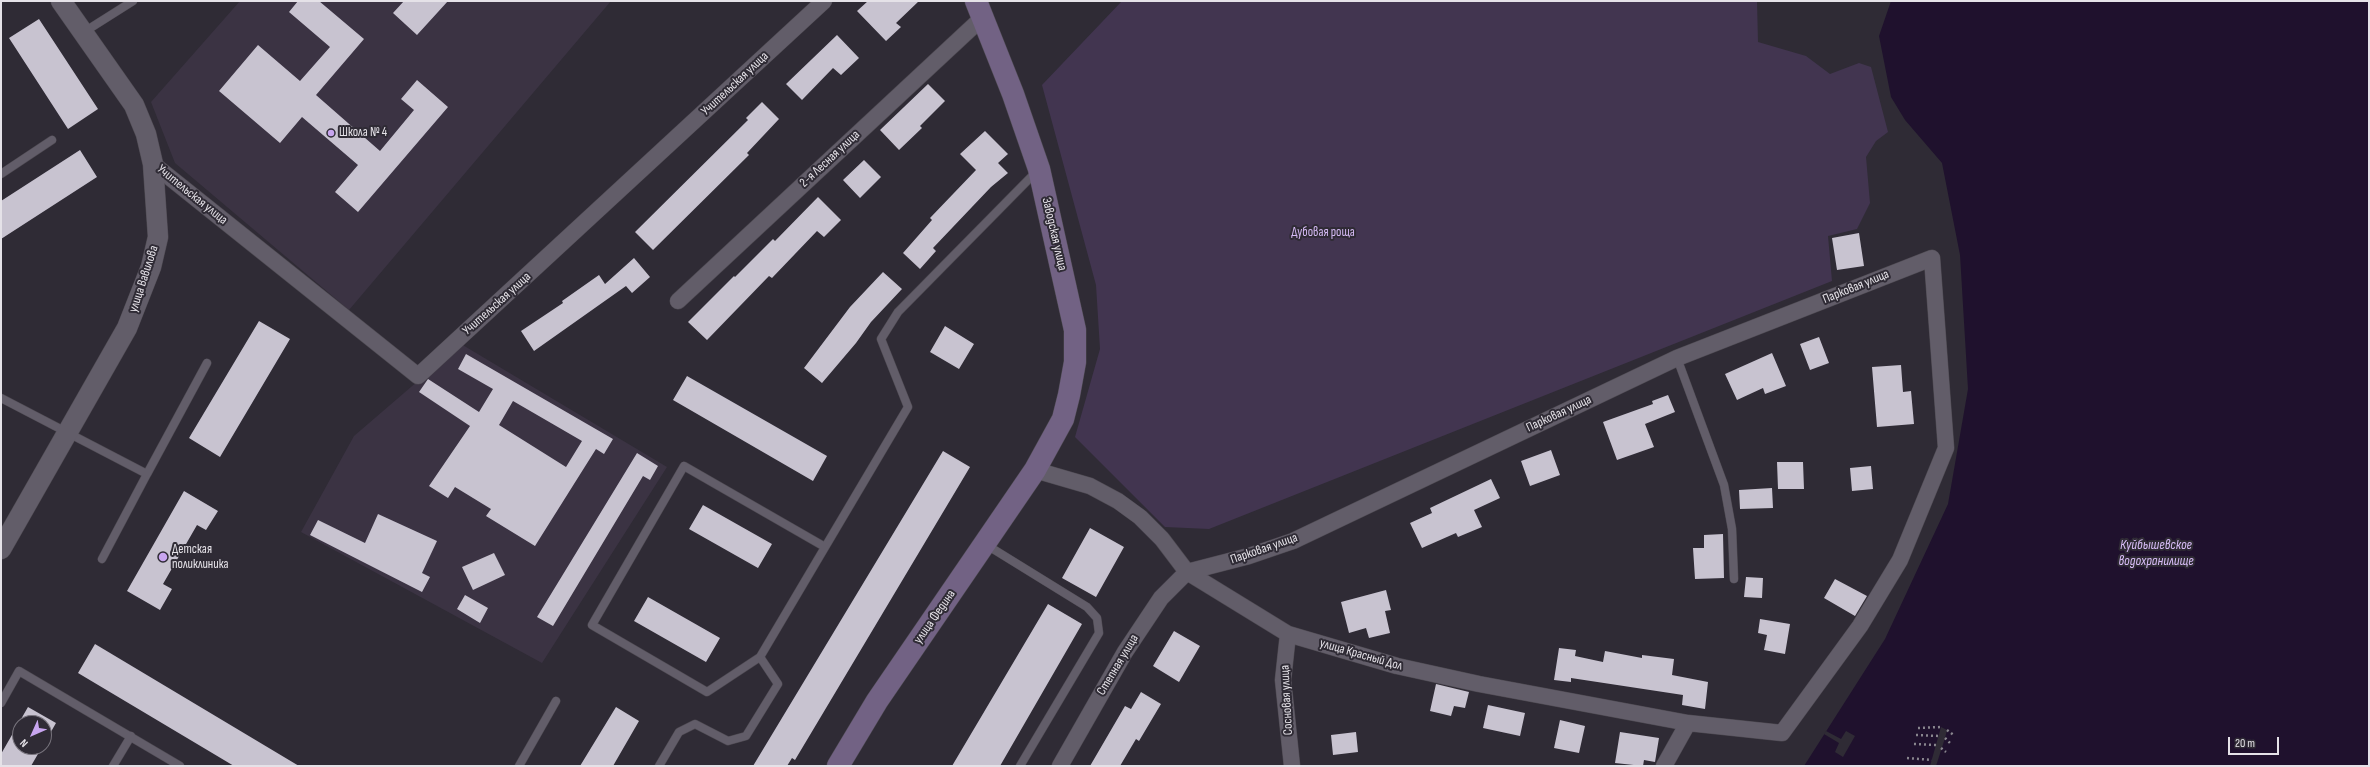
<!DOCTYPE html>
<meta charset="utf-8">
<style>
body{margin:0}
#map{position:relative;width:2370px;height:767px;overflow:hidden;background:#2f2b35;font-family:"Sofia Sans Condensed",sans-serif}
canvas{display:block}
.frame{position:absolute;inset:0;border:2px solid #e5e2e8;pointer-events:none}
.north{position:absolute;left:12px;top:715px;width:40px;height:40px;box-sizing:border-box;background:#2f2b35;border:1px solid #78747d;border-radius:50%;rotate:225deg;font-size:11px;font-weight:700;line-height:16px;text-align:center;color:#e5e2e8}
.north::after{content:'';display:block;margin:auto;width:14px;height:18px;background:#c8a5ef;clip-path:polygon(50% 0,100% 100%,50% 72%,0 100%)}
.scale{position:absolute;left:2228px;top:737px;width:51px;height:18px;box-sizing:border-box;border:2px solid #e5e2e8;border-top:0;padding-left:5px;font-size:12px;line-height:14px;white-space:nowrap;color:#e5e2e8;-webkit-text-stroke:3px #2f2b35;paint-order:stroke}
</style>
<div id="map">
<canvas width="2370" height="767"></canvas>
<div class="frame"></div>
<div class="north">N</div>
<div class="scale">20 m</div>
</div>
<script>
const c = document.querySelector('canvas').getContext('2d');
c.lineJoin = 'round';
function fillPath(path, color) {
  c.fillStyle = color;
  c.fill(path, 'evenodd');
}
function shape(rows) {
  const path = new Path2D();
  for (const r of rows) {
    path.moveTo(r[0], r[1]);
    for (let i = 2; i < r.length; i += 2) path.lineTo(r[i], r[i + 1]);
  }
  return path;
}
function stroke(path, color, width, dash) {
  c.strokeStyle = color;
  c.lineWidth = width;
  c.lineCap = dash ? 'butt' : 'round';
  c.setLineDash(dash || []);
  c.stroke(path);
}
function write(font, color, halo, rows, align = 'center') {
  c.font = font + ' "Sofia Sans Condensed",sans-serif';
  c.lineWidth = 4;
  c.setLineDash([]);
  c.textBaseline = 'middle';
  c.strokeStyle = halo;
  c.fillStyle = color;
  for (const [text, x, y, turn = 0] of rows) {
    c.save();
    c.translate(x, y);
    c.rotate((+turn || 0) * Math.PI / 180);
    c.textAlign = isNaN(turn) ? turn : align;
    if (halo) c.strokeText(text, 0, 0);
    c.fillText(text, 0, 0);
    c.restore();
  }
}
const built = shape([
 [240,1,611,1,349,310,175,163,151,102],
 [461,344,667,467,542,663,301,532,354,436]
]);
const green = shape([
 [1122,1,1757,1,1758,42,1806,56,1830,74,1859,63,1871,67,1888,132,1876,141,1866,157,1870,203,1857,229,1828,236,1832,281,1209,529,1165,527,1075,437,1100,349,1096,285,1042,85]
]);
const water = shape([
 [1891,1,2369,1,2369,766,1804,766,1885,639,1948,504,1968,389,1960,255,1942,163,1905,120,1891,97,1879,36]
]);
const pier = shape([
 [1941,727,1947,730,1945,738,1936,766,1930,766],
 [1826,731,1841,739,1846,731,1855,736,1843,757,1835,752,1839,743,1824,734]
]);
const building = shape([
 [298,1,319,1,364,39,316,95,380,151,414,110,401,99,417,80,448,107,358,212,335,192,358,165,302,117,280,143,219,91,258,45,300,81,330,47,289,12],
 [404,1,448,1,417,35,393,13],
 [868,1,919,1,896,23,901,27,886,41,857,11],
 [39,19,98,109,68,129,9,38],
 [837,35,859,58,841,75,833,68,802,100,786,84],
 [928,84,945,101,920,126,922,128,899,150,880,130],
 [762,102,779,119,747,153,749,155,653,250,635,232,748,120,746,118],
 [985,131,1008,154,998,163,1008,173,991,187,933,248,936,251,920,269,903,253,932,220,930,218,976,170,960,154],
 [80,150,97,177,1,239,1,201],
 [864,160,881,177,860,198,843,180],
 [818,197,841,220,824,237,817,231,772,278,769,276,707,340,688,322,734,276,735,277,773,239,775,241],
 [1859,233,1864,266,1837,270,1832,238],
 [634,258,650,277,632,293,626,286,534,351,521,331,563,303,562,301,599,275,605,284],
 [883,272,902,289,871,322,856,343,822,383,804,368,850,307],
 [259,321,290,339,220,457,189,438],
 [945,326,974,344,959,369,930,352],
 [1819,337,1829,363,1810,370,1800,344],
 [1772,353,1786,386,1765,394,1763,388,1737,400,1725,374],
 [466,354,613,439,604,454,596,449,535,546,486,516,491,509,455,487,448,498,429,486,470,426,419,392,428,379,479,412,493,389,458,369],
 [513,401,582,441,566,467,499,425],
 [1901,365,1903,392,1911,391,1914,424,1877,427,1872,367],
 [687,376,827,456,813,481,673,400],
 [1668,395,1675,412,1645,424,1654,447,1617,460,1603,422,1653,404,1652,401],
 [1551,450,1560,475,1530,486,1521,461],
 [943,451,970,467,795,760,792,758,787,766,753,766],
 [637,453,658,466,650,480,643,476,553,626,537,617],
 [1777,462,1803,462,1804,489,1778,489],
 [1871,466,1873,489,1852,491,1850,468],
 [1491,479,1500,498,1474,510,1482,527,1458,537,1456,533,1422,548,1410,523,1432,513,1430,508],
 [1772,488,1773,508,1740,509,1739,490],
 [184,491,218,511,206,530,197,525,163,584,172,589,160,610,127,591],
 [703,505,772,544,758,568,689,529],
 [378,514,437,541,422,573,430,577,422,592,310,535,318,520,365,543],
 [1090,528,1124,547,1096,597,1062,578],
 [1723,534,1724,578,1695,579,1693,548,1704,548,1704,535],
 [494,553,505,575,473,590,462,567],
 [1746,577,1763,578,1762,598,1744,597],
 [1835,579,1867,596,1855,616,1824,598],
 [1386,590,1391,610,1385,611,1390,633,1369,638,1366,628,1349,633,1341,602],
 [465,595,488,608,480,623,457,609],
 [648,597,720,638,706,662,634,621],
 [1048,604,1082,624,1000,766,952,766],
 [1760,619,1790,624,1785,654,1764,650,1767,635,1758,633],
 [1174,631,1200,646,1179,682,1153,666],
 [95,644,299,766,234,766,78,673],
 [1559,648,1576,650,1575,656,1603,662,1605,651,1642,658,1642,655,1674,659,1672,675,1708,682,1705,709,1682,705,1683,695,1571,678,1571,682,1554,680],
 [1436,684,1469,692,1465,708,1454,706,1451,716,1430,711],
 [1141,692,1161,704,1139,741,1136,739,1120,766,1090,766,1125,706,1131,709],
 [1488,705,1525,713,1520,736,1483,728],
 [28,707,56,723,44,744,44,723,20,723,20,747,42,747,31,766,1,766,1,754],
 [616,707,639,721,613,766,580,766],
 [1560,720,1585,726,1579,753,1554,748],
 [1356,732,1358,752,1333,755,1331,735],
 [1620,732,1659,738,1655,762,1644,760,1643,766,1615,763]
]);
const path = shape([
 [1918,728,1941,727],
 [1947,730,1955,736],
 [1916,735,1939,736],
 [1945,738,1951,744],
 [1914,744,1936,745],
 [1941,748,1946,752],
 [1907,758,1932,760]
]);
const service = shape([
 [84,32,133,1],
 [1,174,52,140],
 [1677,358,1724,485,1732,529,1734,579],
 [1,398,147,474,102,559],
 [147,474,207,363],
 [985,544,1087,607,1097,618,1099,633,1020,766],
 [760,657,707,692,592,625,684,466,825,547],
 [1,703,19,671,180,766],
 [113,766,131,736],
 [519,766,556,701],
 [659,766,679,732,695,724,728,741,746,736,778,684,760,657,908,407,881,339,898,312,1037,171]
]);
const minor = shape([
 [153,164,418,376,824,1],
 [678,301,982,18],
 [1035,470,1090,486,1118,501,1140,517,1162,539,1187,572,1288,634,1397,666,1479,684,1688,723,1664,766],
 [1288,634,1283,680,1292,766],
 [1060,766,1125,652,1161,598,1187,572,1249,556,1293,541,1677,358,1932,258,1946,448,1900,560,1860,626,1782,733,1688,723]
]);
const tertiary = shape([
 [1,549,127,328,151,267,158,237,153,164,146,134,134,105,61,1]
]);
const secondary = shape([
 [838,766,877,701,1035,470,1063,419,1069,395,1075,362,1075,330,1039,169,1013,94,976,1]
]);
const markers = [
 [331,133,4,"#c8a5ef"],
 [163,557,5,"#c8a5ef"]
];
const streetNames = [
 ["Учительская улица",735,84,-43],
 ["2-я Лесная улица",830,159,-43],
 ["Учительская улица",192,195,39],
 ["Заводская улица",1054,234,77],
 ["улица Вавилова",144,279,-72],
 ["Парковая улица",1856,287,-22],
 ["Учительская улица",497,304,-42],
 ["Парковая улица",1559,414,-25],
 ["Парковая улица",1264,549,-19],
 ["улица Федина",935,617,-55],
 ["улица Красный Дол",1361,655,16],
 ["Степная улица",1118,665,-59],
 ["Сосновая улица",1287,700,-93]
];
const poiNames = [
 ["Школа № 4",339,133],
 ["Детская",172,550],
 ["поликлиника",172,565]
];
const parkNames = [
 ["Дубовая роща",1323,233]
];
const waterNames = [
 ["Куйбышевское",2156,545],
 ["водохранилище",2156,561]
];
fillPath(built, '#3b3343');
fillPath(green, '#423550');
fillPath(water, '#1f112d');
fillPath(pier, '#2f2b35');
fillPath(building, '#c8c3d0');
stroke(service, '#4d4951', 9);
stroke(minor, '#4d4951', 17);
stroke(tertiary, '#4d4951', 21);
stroke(secondary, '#4d4951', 23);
stroke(path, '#89868e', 2.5, [2, 3]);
stroke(service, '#625d69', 8);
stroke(minor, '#625d69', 16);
stroke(tertiary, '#625d69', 20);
stroke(secondary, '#726284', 22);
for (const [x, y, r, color] of markers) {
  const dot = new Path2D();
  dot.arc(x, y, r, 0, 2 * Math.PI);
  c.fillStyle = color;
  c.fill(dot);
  stroke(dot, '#2f2b35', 1.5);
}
write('13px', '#e5e2e8', '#2f2b35', streetNames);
write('13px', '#e5e2e8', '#2f2b35', poiNames, 'left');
write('13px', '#d5baf4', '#2f2b35', parkNames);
write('italic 14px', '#d8bdf7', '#2f2b35', waterNames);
</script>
